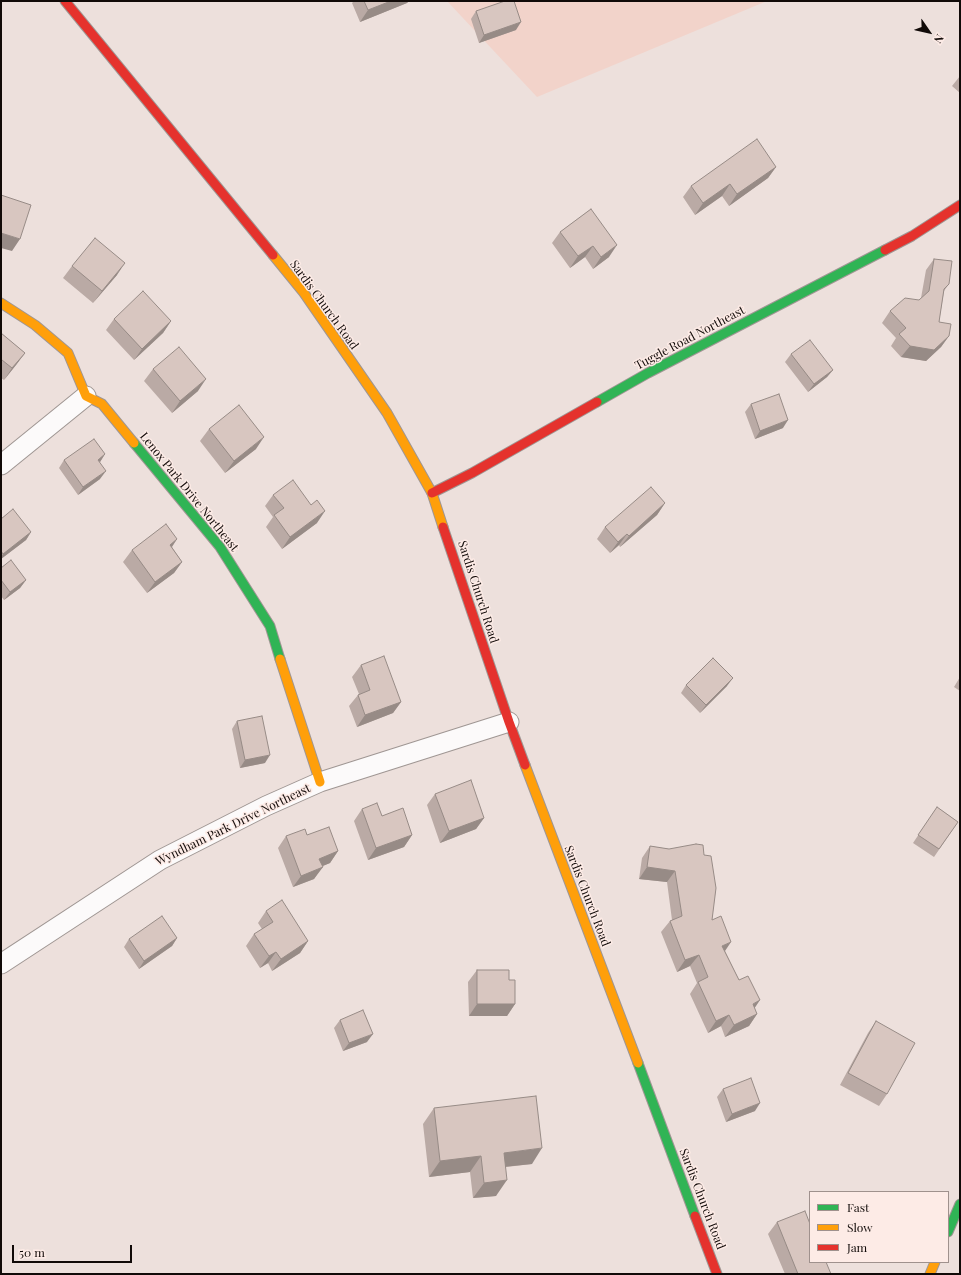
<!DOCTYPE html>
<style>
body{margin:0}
#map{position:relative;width:961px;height:1275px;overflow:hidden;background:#ede0dc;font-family:"Playfair Display",serif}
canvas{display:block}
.frame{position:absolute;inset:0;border:2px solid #110a08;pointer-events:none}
.legend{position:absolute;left:809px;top:1191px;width:140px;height:72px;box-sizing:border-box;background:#fdebe6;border:1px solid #9f918d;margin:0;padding:5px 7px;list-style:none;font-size:12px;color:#110a08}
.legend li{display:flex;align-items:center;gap:8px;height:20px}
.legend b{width:20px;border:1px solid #9f918d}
.north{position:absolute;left:909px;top:12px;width:40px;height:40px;-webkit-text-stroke:3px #fdebe6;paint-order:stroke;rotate:124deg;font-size:11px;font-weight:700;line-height:16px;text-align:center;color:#110a08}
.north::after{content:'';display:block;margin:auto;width:14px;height:18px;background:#110a08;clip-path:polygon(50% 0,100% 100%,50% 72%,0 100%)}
.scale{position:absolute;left:12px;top:1245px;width:120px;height:18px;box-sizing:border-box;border:2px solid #110a08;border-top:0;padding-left:5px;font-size:12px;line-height:14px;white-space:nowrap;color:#110a08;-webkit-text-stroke:3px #fdebe6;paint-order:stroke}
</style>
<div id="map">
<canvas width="961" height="1275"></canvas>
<div class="frame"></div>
<ul class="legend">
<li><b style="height:5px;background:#30b455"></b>Fast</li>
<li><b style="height:5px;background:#ff9f0a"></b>Slow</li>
<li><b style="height:5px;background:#e5322d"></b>Jam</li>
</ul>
<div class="north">N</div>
<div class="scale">50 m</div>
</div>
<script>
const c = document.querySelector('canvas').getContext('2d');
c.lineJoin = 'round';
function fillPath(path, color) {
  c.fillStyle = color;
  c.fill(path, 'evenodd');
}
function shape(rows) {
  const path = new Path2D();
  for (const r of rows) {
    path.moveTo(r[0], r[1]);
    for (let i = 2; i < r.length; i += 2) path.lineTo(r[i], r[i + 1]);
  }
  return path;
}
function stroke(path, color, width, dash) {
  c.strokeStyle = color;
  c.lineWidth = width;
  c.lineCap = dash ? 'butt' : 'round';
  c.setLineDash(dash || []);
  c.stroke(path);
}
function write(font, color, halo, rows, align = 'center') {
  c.font = font + ' "Playfair Display",serif';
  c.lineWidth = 3;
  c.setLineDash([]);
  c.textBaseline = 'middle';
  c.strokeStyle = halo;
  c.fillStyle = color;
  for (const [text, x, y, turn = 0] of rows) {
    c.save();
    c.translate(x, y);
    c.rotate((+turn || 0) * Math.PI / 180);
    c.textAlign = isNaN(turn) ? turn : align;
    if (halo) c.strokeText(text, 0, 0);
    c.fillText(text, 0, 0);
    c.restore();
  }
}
const green = shape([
 [447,1,767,1,537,97]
]);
const street = shape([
 [1,465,86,396],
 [1,964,160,860,266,806,320,782,509,722]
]);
const fast = shape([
 [597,402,648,373,885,250],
 [134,443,220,547,270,626,280,659],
 [638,1063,695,1216],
 [948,1232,960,1204]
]);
const slow = shape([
 [273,255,304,293,387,413,432,493,443,527],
 [1,303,35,325,68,353,86,396,102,404,134,443],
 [280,659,320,782],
 [525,765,638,1063],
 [930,1274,935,1262]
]);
const jam = shape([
 [65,1,273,255],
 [885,250,912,236,960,205],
 [432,493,472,473,597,402],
 [443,527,509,722,525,765],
 [695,1216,717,1274]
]);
const wall = shape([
 [354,1,409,1,407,3,360,22,352,3],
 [476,11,516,30,479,43,471,19],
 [960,76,960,93,952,86],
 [776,167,768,178,729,206,722,196,695,215,683,197,691,186],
 [591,209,609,257,593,269,585,257,570,268,552,243,560,232],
 [934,259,949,284,944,291,939,322,949,336,941,347,926,361,901,357,891,346,896,338,882,323,890,311,919,300,921,298,926,270],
 [72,266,117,275,93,303,63,278],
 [114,319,171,321,163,333,134,360,106,330],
 [1,333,25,353,16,365,4,380,1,378],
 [791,354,833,370,827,377,808,392,785,362],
 [153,369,198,391,172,413,144,381],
 [751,404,783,428,755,439,745,412],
 [209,429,256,449,225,473,200,441],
 [105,454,100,462,100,479,78,495,59,468,64,460],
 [273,495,311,505,317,523,282,549,266,527,273,517,265,506],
 [665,503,657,515,620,547,619,545,610,553,597,539,605,527],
 [1,519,31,532,26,540,1,559],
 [177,539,172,547,182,562,174,573,147,593,123,562,132,550],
 [1,568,26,580,20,588,4,600,1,596],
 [361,665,401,702,393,713,357,727,349,706,358,695,359,694,352,677],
 [960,677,960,691,954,687],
 [686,685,727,686,700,713,681,693],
 [237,721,265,763,240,768,232,729],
 [435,794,484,818,476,829,440,843,427,805],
 [937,807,958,822,934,857,913,843],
 [362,809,382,816,412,835,404,847,368,860,354,821],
 [307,835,338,851,330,863,322,866,314,879,293,887,278,848,286,836],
 [650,846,669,849,712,920,725,951,739,980,757,1014,749,1026,725,1037,721,1026,708,1033,690,994,697,983,690,966,677,972,661,932,670,921,672,920,667,882,639,879,642,858],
 [266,911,308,941,300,953,272,971,268,963,260,968,246,946,254,934,262,929,258,923],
 [177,938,172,946,139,969,124,947,129,939],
 [477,970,509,980,515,1004,507,1016,469,1016,468,982],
 [340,1020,367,1042,343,1051,334,1028],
 [876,1021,887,1094,879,1106,840,1085,868,1033],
 [723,1089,755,1111,726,1122,717,1097],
 [434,1108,532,1164,506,1167,496,1196,473,1198,470,1172,429,1177,423,1124],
 [777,1222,831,1274,785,1274,768,1234]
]);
const shadedWall = shape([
 [391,1,409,1,407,3,360,22,368,10],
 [521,22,516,30,479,43,484,35],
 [776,167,768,178,729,206,737,194],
 [730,184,722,196,695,215,703,203],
 [1,233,20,239,12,251,1,248],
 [617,245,609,257,593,269,601,257],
 [593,246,585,257,570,268,578,256],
 [125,263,117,275,93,303,102,291],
 [171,321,163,333,134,360,142,349],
 [949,336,941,347,926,361,901,357,910,346],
 [25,353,16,365,4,380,12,368],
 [833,370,827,377,808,392,814,384],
 [206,379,198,391,172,413,180,401],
 [788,420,783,428,755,439,760,431],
 [264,437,256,449,225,473,234,461],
 [105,454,100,462,98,460],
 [106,471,100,479,78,495,83,487],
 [665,503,657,515,620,547,629,536],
 [325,511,317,523,282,549,290,537],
 [31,532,26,540,1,559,1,557,3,554],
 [627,534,619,545,610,553,618,542],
 [177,539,169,551,170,545],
 [182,562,174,573,147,593,155,582],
 [26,580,20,588,4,600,10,592],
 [733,678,727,686,700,713,706,705],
 [401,702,393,713,357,727,365,715],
 [270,755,265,763,240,768,245,760],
 [484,818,476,829,440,843,449,831],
 [412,835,404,847,368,860,376,848],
 [338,851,330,863,311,871,319,859],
 [323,867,314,879,293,887,301,876],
 [647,867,675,871,667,882,639,879],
 [177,938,172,946,139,969,144,961],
 [308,941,300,953,272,971,281,959],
 [731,942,723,954,722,946],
 [276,952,268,963,260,968,269,956],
 [699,955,690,966,677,972,685,960],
 [760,1000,752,1012,753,1004],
 [477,1004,515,1004,507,1016,469,1016],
 [757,1014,749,1026,725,1037,734,1025],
 [729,1015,721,1026,708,1033,716,1021],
 [373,1034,367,1042,343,1051,349,1043],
 [760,1103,755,1111,726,1122,732,1114],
 [542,1148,532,1164,493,1168,504,1153],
 [481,1156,470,1172,429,1177,440,1161],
 [507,1180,496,1196,473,1198,484,1183]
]);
const building = shape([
 [364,1,391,1,368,10,364,1],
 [505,1,514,1,521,22,484,35,476,11,505,1],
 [757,139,776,167,737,194,730,184,703,203,691,186,757,139],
 [1,195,31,205,20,239,1,233,1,195],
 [591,209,617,245,601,257,593,246,578,256,560,232,591,209],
 [95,238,125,263,102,291,72,266,95,238],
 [934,259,952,261,949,284,944,289,939,322,951,324,949,336,934,350,910,346,899,334,906,328,890,311,905,298,919,300,929,291,934,259],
 [143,291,171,321,142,349,114,319,143,291],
 [1,333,25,353,12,368,2,360,1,361,1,333],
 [810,340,833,370,814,384,791,354,810,340],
 [179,347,206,379,180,401,153,369,179,347],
 [779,394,788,420,760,431,751,404,779,394],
 [239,405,264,437,234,461,209,429,239,405],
 [94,439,105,454,98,460,106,471,83,487,64,460,94,439],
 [293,480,311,505,317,500,325,511,290,537,274,515,284,508,273,495,293,480],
 [651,487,665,503,629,536,627,534,618,542,605,527,651,487],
 [13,509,31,532,3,554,1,551,1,519,13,509],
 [166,524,177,539,170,545,182,562,155,582,132,550,166,524],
 [11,560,26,580,10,592,1,580,1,568,11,560],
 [384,656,401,702,365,715,358,695,370,690,361,665,384,656],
 [713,658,733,678,706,705,686,685,713,658],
 [262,716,270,755,245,760,237,721,262,716],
 [471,780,484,818,449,831,435,794,471,780],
 [377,803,382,816,403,808,412,835,376,848,362,809,377,803],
 [937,807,958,822,939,849,918,835,937,807],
 [329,827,338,851,319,859,323,867,301,876,286,836,305,829,307,835,329,827],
 [696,844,703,845,704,855,711,856,716,888,712,920,721,916,731,942,722,946,739,980,748,976,760,1000,753,1004,757,1014,734,1025,729,1015,716,1021,698,982,708,977,699,955,685,960,670,921,682,916,675,871,647,867,650,846,669,849,696,844],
 [282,900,308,941,281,959,276,952,269,956,254,934,273,922,266,911,282,900],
 [162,916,177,938,144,961,129,939,162,916],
 [477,970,509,970,509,980,515,980,515,1004,477,1004,477,970],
 [363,1010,373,1034,349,1043,340,1020,363,1010],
 [876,1021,915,1043,887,1094,848,1073,876,1021],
 [751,1078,760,1103,732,1114,723,1089,751,1078],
 [536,1096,542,1148,504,1153,507,1180,484,1183,481,1156,440,1161,434,1108,536,1096],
 [805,1211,810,1224,810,1262,826,1262,831,1274,798,1274,777,1222,805,1211]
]);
const streetNames = [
 ["Sardis Church Road",324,305,54],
 ["Tuggle Road Northeast",690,338,-28],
 ["Lenox Park Drive Northeast",189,492,51],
 ["Sardis Church Road",478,592,72],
 ["Wyndham Park Drive Northeast",233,825,-26],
 ["Sardis Church Road",587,896,69],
 ["Sardis Church Road",702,1199,69]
];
fillPath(green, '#f2d3ca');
stroke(street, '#9f9693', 21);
stroke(fast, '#9f9693', 11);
stroke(slow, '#9f9693', 11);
stroke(jam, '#9f9693', 11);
stroke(street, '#fcfafa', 19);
stroke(fast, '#30b455', 9);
stroke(slow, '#ff9f0a', 9);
stroke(jam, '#e5322d', 9);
fillPath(wall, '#baaaa5');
fillPath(shadedWall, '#978b86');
fillPath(building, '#d8c6c0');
stroke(building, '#978b86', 1);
write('12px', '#110a08', '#fdebe6', streetNames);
</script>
